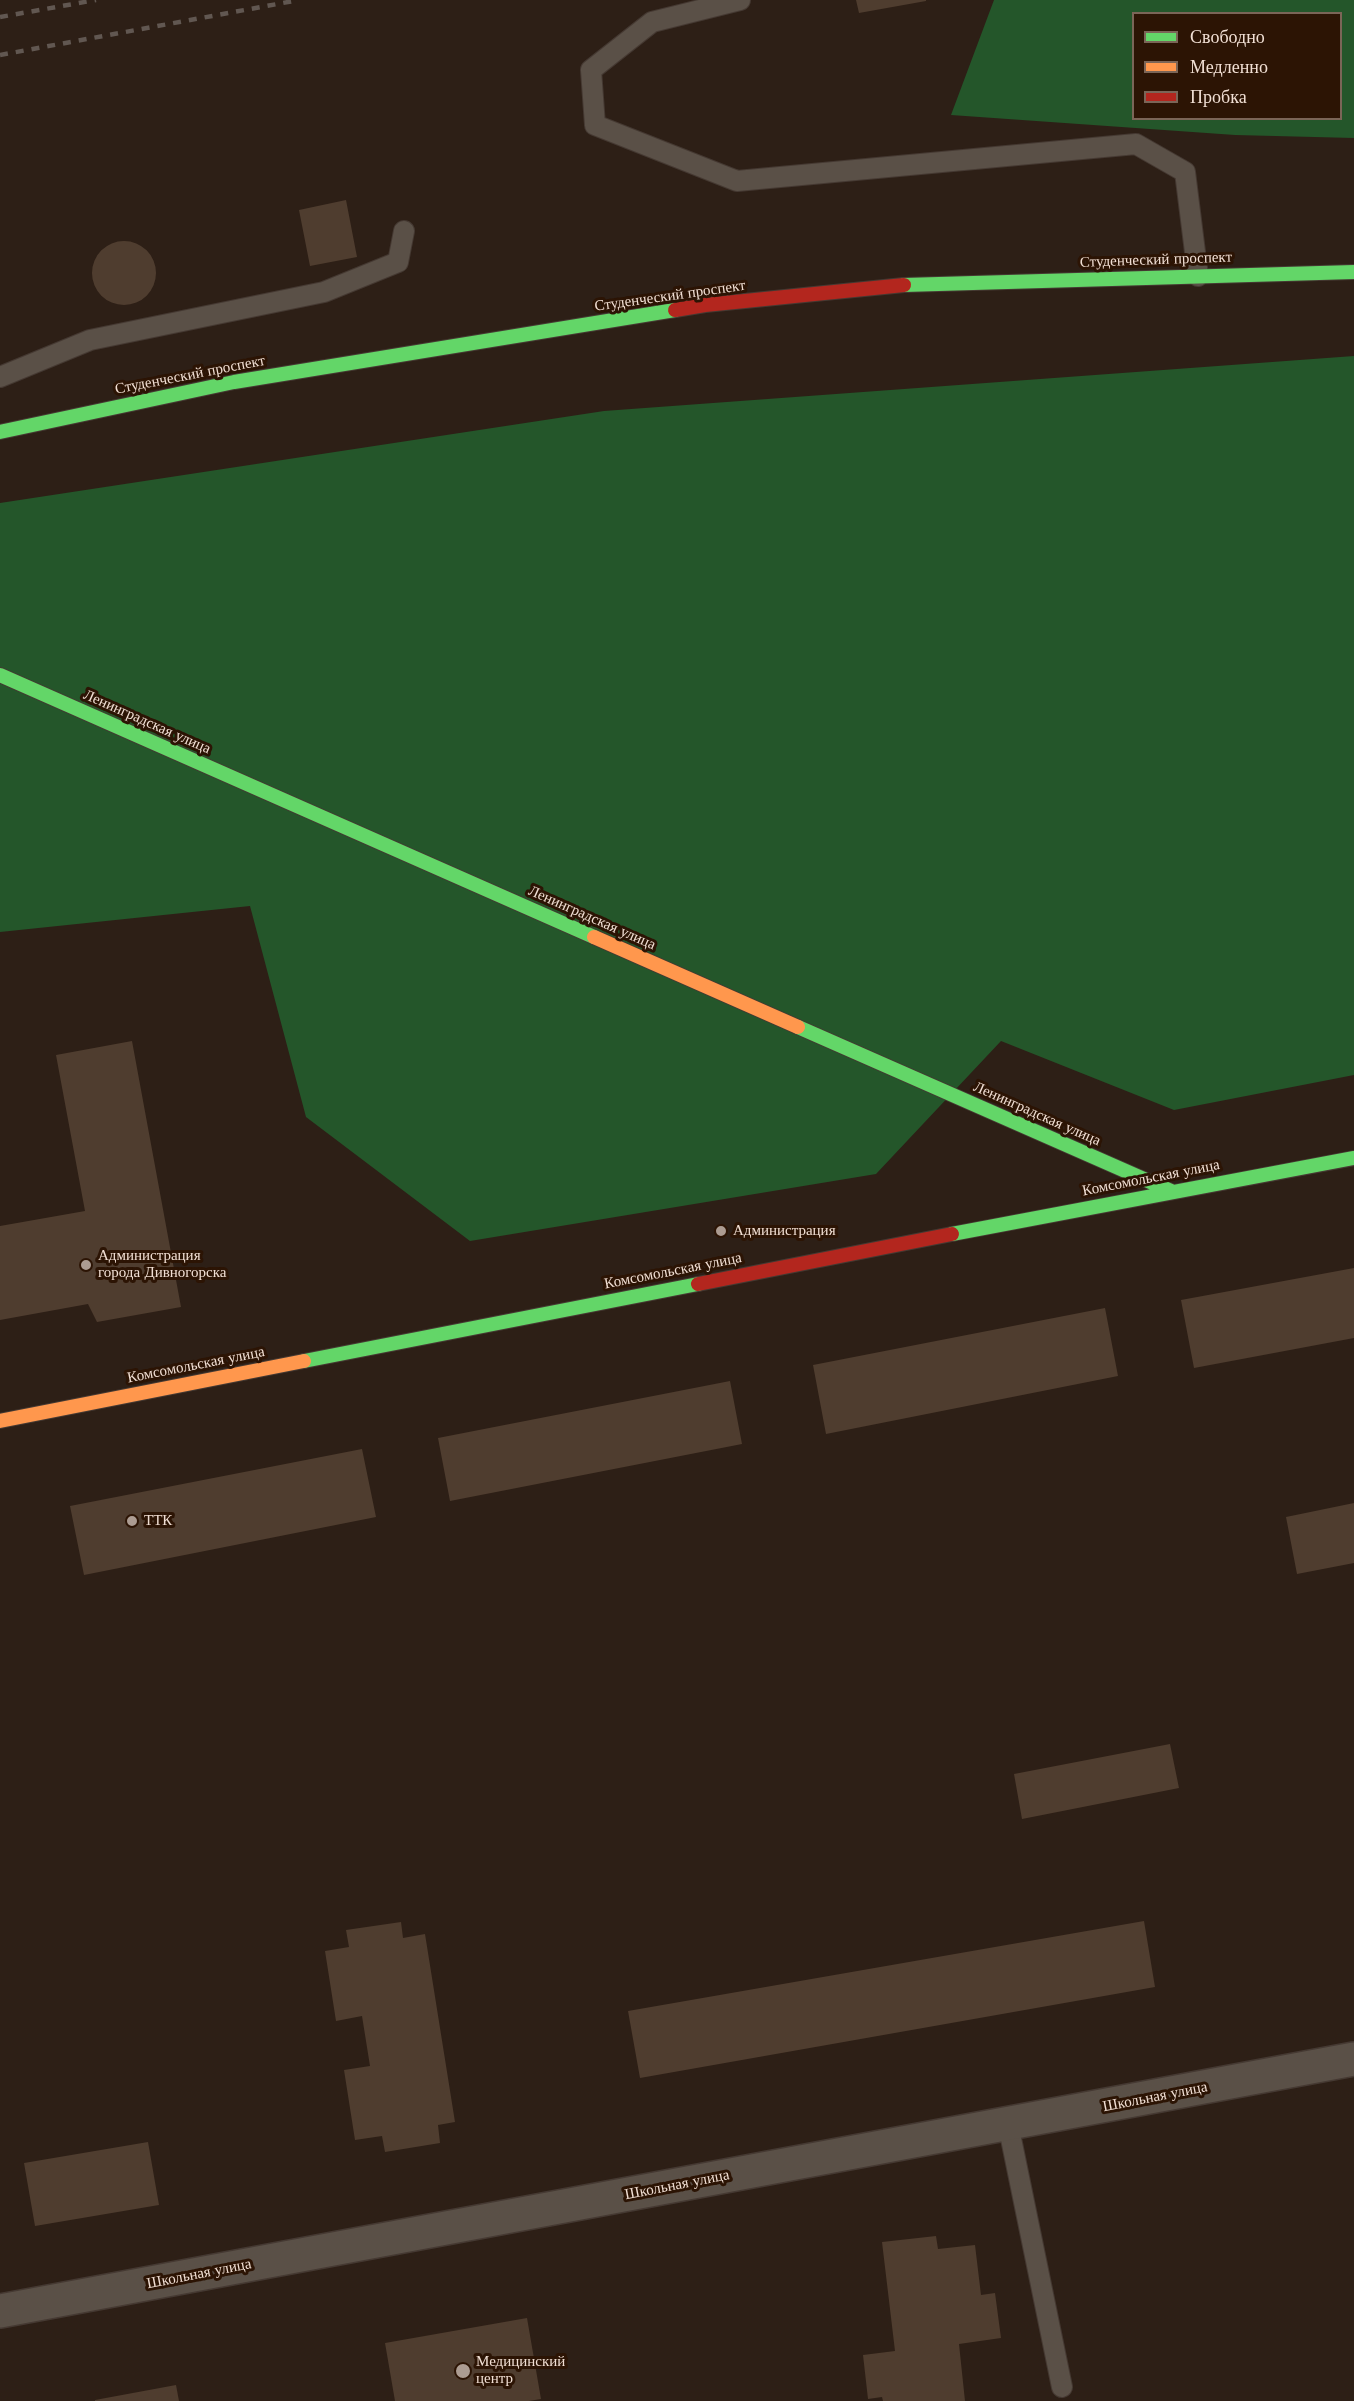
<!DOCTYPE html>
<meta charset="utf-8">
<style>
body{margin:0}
#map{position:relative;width:1354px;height:2401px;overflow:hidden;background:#2d1f16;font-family:"Libre Baskerville",serif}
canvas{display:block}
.legend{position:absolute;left:1132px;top:12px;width:210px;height:108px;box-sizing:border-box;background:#2c1404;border:2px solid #7b6557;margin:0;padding:8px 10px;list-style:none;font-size:18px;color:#f1dfd4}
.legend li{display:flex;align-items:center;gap:12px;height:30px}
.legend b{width:30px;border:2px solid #7b6557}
</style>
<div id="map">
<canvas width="1354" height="2401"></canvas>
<ul class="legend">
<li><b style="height:8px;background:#63d668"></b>Свободно</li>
<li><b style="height:8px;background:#ff974d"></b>Медленно</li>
<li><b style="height:8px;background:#b3261e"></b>Пробка</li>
</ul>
</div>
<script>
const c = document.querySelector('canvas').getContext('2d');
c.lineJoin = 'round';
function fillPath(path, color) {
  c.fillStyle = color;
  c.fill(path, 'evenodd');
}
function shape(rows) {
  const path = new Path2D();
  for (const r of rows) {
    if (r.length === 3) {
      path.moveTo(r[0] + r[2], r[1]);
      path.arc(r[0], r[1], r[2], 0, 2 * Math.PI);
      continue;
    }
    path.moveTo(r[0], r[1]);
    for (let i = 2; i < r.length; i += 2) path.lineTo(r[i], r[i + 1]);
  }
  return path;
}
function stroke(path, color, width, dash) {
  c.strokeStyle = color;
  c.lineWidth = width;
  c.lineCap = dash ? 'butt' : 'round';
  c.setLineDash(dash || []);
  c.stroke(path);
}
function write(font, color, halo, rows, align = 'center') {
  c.font = font + ' "Libre Baskerville",serif';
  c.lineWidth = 6;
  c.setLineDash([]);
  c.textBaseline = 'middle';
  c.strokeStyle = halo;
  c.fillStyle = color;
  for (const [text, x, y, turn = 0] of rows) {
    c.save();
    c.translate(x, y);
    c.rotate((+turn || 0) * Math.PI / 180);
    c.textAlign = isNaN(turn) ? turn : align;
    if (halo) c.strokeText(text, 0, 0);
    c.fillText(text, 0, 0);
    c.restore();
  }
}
const forest = shape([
 [994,0,1354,0,1354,138,1235,135,951,115],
 [1134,14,1340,14,1340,118,1134,118],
 [1354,356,1354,1075,1174,1110,1001,1041,876,1174,470,1241,306,1117,250,906,0,932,0,503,604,411]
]);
const building = shape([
 [856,0,926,0,926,1,859,13],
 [346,200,357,257,310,266,299,210],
 [124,273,32],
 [132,1041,181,1307,97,1322,88,1304,0,1320,0,1226,85,1211,56,1055],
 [1354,1268,1354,1338,1194,1368,1181,1300],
 [1105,1308,1118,1376,826,1434,813,1365],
 [730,1381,742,1444,450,1501,438,1438],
 [362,1449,376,1517,84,1575,70,1506],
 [1354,1503,1354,1563,1297,1574,1286,1517],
 [1170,1744,1179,1788,1022,1819,1014,1774],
 [1144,1921,1155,1987,640,2078,628,2011],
 [401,1922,403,1938,425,1934,455,2122,438,2125,440,2143,385,2152,382,2136,355,2140,344,2070,370,2066,362,2016,336,2021,325,1951,349,1947,346,1930],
 [148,2142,159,2205,35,2226,24,2163],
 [936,2236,938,2249,975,2245,981,2295,995,2293,1001,2338,959,2344,965,2401,883,2401,882,2397,868,2399,863,2355,895,2351,882,2242],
 [527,2318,541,2399,529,2401,395,2401,385,2343],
 [176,2385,179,2401,95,2401,95,2400]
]);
const lane = shape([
 [740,0,652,22,591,70,595,125,737,181,1136,144,1185,172,1198,276],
 [0,377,90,340,324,292,398,262,404,231],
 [1008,2124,1062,2387]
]);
const street = shape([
 [0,2311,1354,2059]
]);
const fast = shape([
 [904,285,1354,272],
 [0,432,234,382,675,310],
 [0,675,594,937],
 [798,1027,1171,1191],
 [952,1234,1354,1158],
 [304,1361,698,1284]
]);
const slow = shape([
 [594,937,798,1027],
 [0,1421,304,1361]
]);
const jam = shape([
 [675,310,705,305,904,285],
 [698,1284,952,1234]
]);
const rail = shape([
 [0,17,96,0],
 [0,55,299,0]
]);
const markers = [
 [721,1231,6,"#ac9c92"],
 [86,1265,6,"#ac9c92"],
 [132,1521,6,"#ac9c92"],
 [463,2371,8,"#ac9c92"]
];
const streetNames = [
 ["Студенческий проспект",1156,260,-2],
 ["Студенческий проспект",670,296,-8],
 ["Студенческий проспект",190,375,-11],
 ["Ленинградская улица",147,722,24],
 ["Ленинградская улица",592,918,24],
 ["Ленинградская улица",1037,1114,24],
 ["Комсомольская улица",1151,1178,-11],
 ["Комсомольская улица",673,1271,-11],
 ["Комсомольская улица",196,1365,-11],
 ["Школьная улица",1155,2097,-11],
 ["Школьная улица",677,2185,-11],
 ["Школьная улица",199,2274,-11]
];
const poiNames = [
 ["Администрация",733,1231],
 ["Администрация",98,1256],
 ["города Дивногорска",98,1273],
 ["ТТК",144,1521],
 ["Медицинский",476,2362],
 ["центр",476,2379]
];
fillPath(forest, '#24562a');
fillPath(building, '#4f3d2f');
stroke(lane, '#453932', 22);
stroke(street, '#453932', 36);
stroke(fast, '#453932', 16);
stroke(slow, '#453932', 16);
stroke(jam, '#453932', 16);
stroke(lane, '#5a5047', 20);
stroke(street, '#5a5047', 33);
stroke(fast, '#63d668', 14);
stroke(slow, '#ff974d', 14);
stroke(jam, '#b3261e', 14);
stroke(rail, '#615751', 4.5, [8, 8]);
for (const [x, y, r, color] of markers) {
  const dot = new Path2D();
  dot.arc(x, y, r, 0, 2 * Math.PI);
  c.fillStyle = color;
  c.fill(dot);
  stroke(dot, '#2c1404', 2);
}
write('15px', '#f1dfd4', '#2c1404', streetNames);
write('15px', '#f1dfd4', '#2c1404', poiNames, 'left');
</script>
